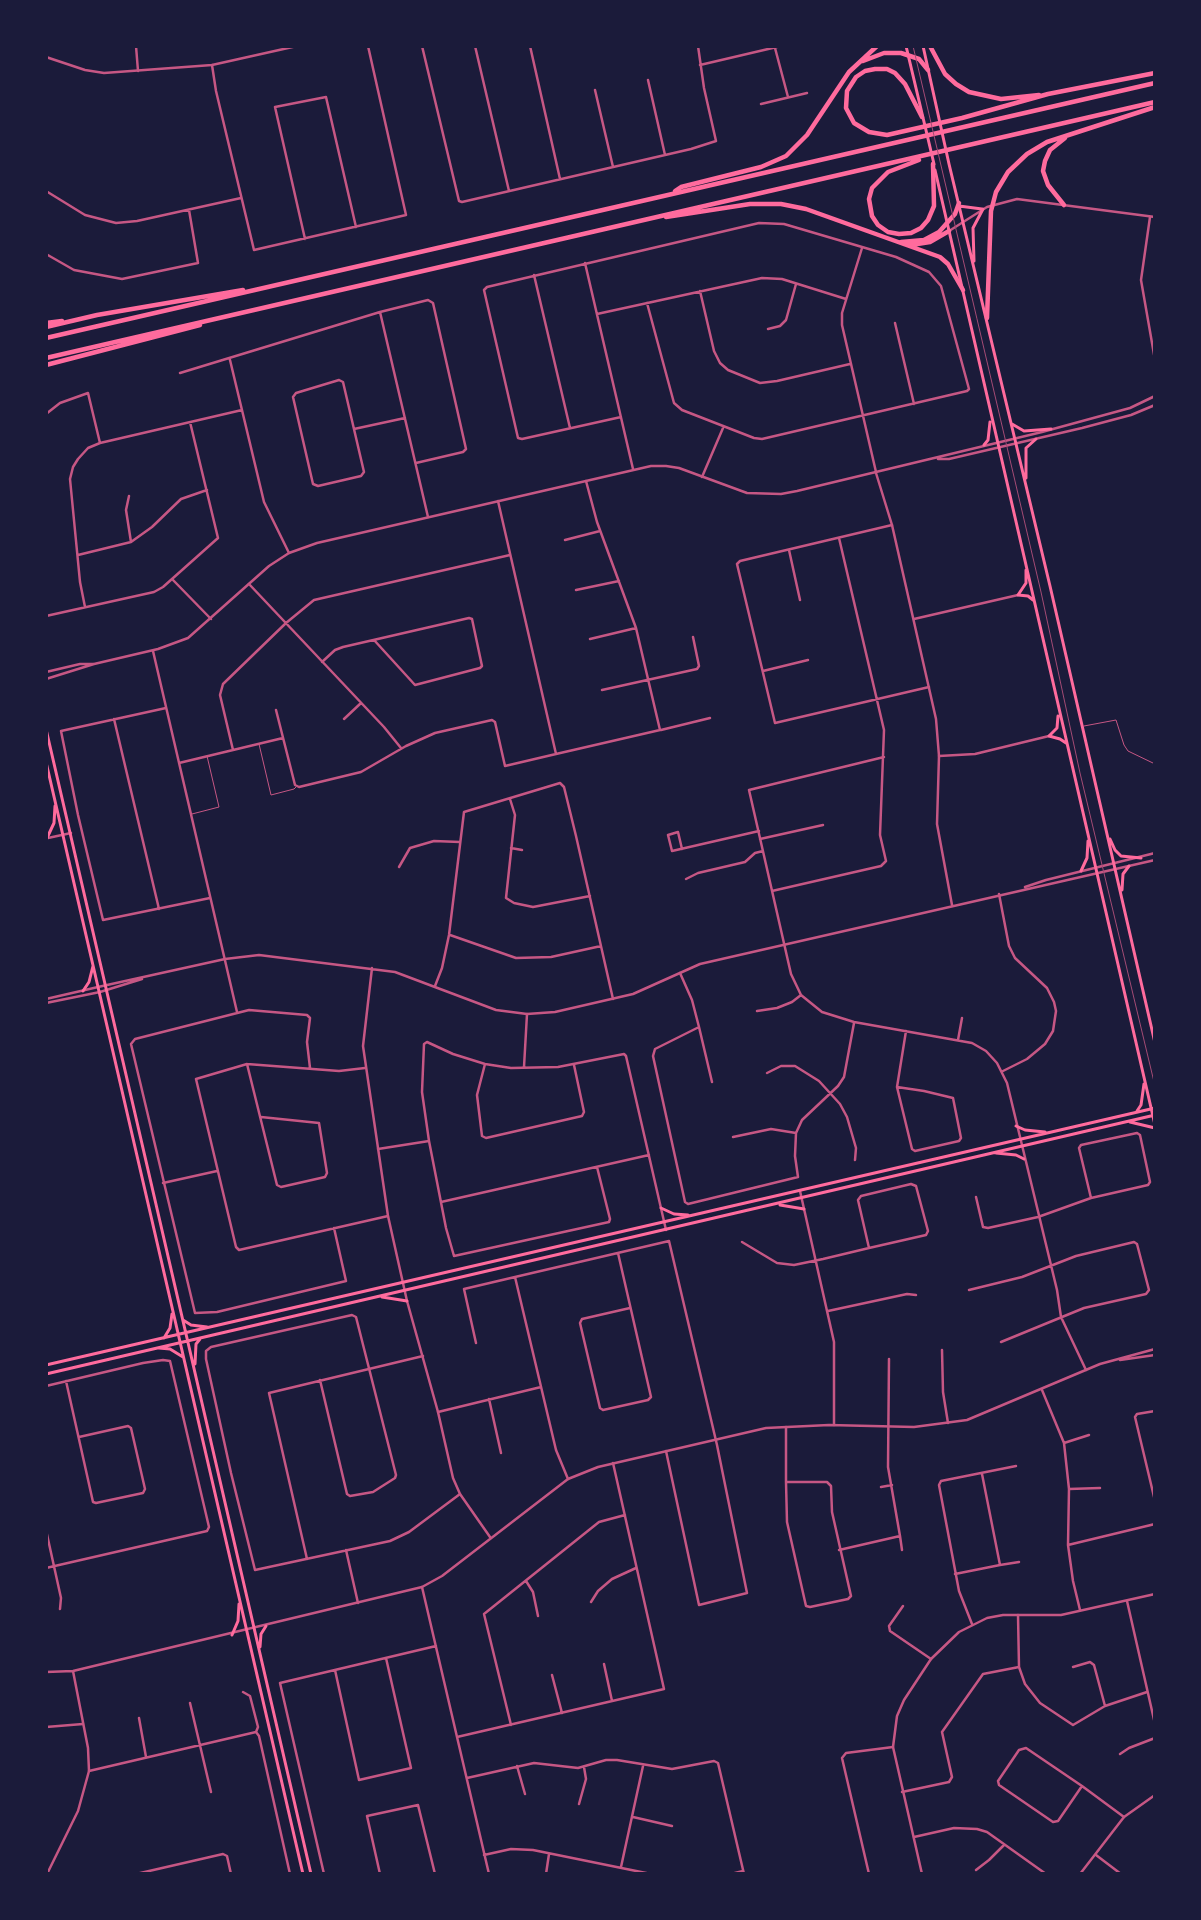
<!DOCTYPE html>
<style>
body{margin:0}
#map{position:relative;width:1201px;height:1920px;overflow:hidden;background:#1b1b3a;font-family:Georgia,serif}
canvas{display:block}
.frame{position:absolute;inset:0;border:48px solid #1b1b3a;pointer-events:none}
</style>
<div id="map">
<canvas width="1201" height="1920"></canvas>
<div class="frame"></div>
</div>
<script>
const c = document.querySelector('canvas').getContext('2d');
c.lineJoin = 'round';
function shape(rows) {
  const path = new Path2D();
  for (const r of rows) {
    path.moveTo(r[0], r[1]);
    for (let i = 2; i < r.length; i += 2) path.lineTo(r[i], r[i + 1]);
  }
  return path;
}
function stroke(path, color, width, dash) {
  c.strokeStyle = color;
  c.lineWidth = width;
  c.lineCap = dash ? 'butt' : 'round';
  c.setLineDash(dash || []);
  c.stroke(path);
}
const service = shape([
 [1084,726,1116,720,1124,745,1128,751,1155,764],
 [259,744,271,795,294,789,296,787],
 [192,814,219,807,207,756]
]);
const minor = shape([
 [136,46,138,71],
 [422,46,459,201,462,202,691,149,716,141,704,88,698,46],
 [475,46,509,191],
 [530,46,560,179],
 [775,48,788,97],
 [212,65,216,91,254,250,406,215,368,46],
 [700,65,781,46],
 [648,80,665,155],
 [595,90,613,167],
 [761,104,807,93],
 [46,191,85,215,116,223,137,221,241,198],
 [1150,217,1141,280,1155,360],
 [305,239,275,107,326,97,356,227],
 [862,248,842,313,842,325,876,472],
 [46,254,74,270,122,279,198,263,189,210],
 [585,263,633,469],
 [534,275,570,428],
 [700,291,714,351,720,363,728,370,760,383,777,381,850,364],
 [380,312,428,300,433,303,466,449,463,452,416,463],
 [597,314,762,278,782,279,846,299],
 [895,323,914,404],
 [768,329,780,326,786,320,796,284],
 [230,360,264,502,289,553],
 [180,373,380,312,428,517],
 [339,380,343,382,364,472,361,476,318,486,313,484,293,397,296,393,339,380],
 [46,414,60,403,88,393,100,443],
 [621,417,522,439,518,438,484,290,487,287,759,223,784,224,896,257,929,272,941,286,969,389,967,391,762,439,754,438,682,410,674,403,647,303],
 [354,429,405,418],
 [702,477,723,428],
 [129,496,126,510,131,542],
 [892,525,740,561,737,564,775,723,929,687],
 [565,540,600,531],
 [789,550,800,600],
 [78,555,131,542,152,527,181,499,207,490],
 [173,580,211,619],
 [249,584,384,727,401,748],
 [576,590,619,581],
 [85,607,80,582,70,479,73,467,78,459,88,448,100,443,242,410],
 [46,616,154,592,163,587,218,538,190,422],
 [914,619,1018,595],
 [590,639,636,628],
 [153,651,237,1012],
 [322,662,335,650,343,647,469,618,472,619,482,666,480,668,415,685,374,640],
 [763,671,808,660],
 [602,690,697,669,699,666,693,637],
 [166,708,61,731,78,815,103,920,210,898],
 [276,710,295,785,299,787,361,772,406,746,435,733,492,720,495,722,505,766,556,754,498,501],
 [114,719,159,909],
 [344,719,361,703],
 [661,730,710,718],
 [233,750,220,695,223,684,286,623,314,600,510,555],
 [556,754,660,730,636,628,597,522,586,481],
 [939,756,975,754,1049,736],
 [884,757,749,790,791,974,801,995,822,1012,854,1022,972,1043,986,1051,997,1063,1007,1083,1057,1290,1061,1317,1086,1370],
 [179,763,283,738],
 [510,799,515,815,506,898,514,903,533,907,590,896],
 [48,838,71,833],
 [760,839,823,825],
 [511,848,522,850],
 [682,849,678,832,668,835,672,851,759,831],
 [399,867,410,848,434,841,460,842],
 [686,879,698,873,745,862,755,853,763,851],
 [772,891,881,866,886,861,880,835,884,730,839,538],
 [999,894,1009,946,1015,958,1047,988,1054,1002,1056,1011,1053,1031,1045,1044,1027,1059,1003,1071],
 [450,935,516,958,551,957,601,946],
 [680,973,692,1000,699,1027,655,1049,653,1056,685,1202,688,1204,798,1177,795,1156,796,1133,802,1120,838,1086,844,1077,854,1023],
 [435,986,442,968,449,935,464,812,560,783,564,787,576,836,613,999],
 [46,999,98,987],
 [46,1003,100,992],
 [757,1011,777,1008,792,1002,801,995],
 [699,1027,712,1082],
 [958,1040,962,1018],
 [247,1064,277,1185,281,1187,325,1177,327,1173,319,1123,261,1117],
 [485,1064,477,1095,482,1136,486,1138,582,1116,584,1112,574,1065],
 [524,1067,527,1014],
 [310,1068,307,1042,310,1018,307,1015,249,1010,135,1039,131,1044,195,1313,217,1312,346,1281,334,1228],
 [365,1068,339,1071,247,1064,196,1079,236,1247,239,1250,388,1216],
 [767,1073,781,1066,795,1066,819,1081,840,1104,847,1117,856,1148,855,1160],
 [897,1087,924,1091,953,1098,961,1138,959,1141,915,1151,912,1149,897,1087,906,1031],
 [1137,1133,1140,1135,1150,1182,1148,1185,1091,1198,1079,1148,1081,1145,1137,1133],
 [733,1137,771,1129,796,1133],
 [378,1149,429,1141],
 [597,1167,610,1219,609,1222,454,1256,446,1228,429,1141,422,1092,424,1044,427,1042,453,1054,485,1064,511,1068,558,1067,624,1054,626,1056,666,1230],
 [163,1183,217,1171],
 [800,1191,834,1342,834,1425],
 [976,1197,983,1227,988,1228,1038,1217,1091,1198],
 [441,1202,649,1155],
 [742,1242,777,1263,794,1265,823,1259,844,1254,869,1248,926,1235,928,1231,916,1186,911,1184,861,1196,858,1200,869,1248],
 [618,1253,651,1397,648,1400,603,1410,600,1408,580,1323,582,1319,630,1308],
 [969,1290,1022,1277,1076,1256,1134,1242,1137,1244,1149,1290,1146,1294,1084,1308,1001,1342],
 [828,1311,907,1294,916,1295],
 [476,1343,464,1289,515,1277],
 [942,1350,943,1392,948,1423],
 [320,1380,347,1494,350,1496,373,1492,395,1478,396,1475,356,1317,352,1315,211,1347,206,1351,206,1359,231,1473,255,1570,390,1541,409,1532,460,1494],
 [66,1381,93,1502,96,1503,143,1493,145,1489,131,1428,128,1426,79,1437],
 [46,1386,143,1363,163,1360,170,1361,209,1527,207,1531,46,1568],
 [1042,1390,1064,1443,1069,1489,1068,1545,1073,1581,1080,1610],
 [489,1399,501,1453],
 [1155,1411,1137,1414,1135,1417,1155,1501],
 [438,1412,541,1387],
 [1064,1443,1089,1435],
 [568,1479,556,1450,515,1277,669,1241,717,1445,747,1593,699,1605,666,1451],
 [786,1482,827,1482,831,1486,832,1512,851,1596,848,1599,810,1607,806,1606,787,1522,786,1482,786,1427],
 [881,1487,892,1485],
 [1069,1489,1100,1488],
 [46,1530,61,1598,60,1609],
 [900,1536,902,1550],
 [1068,1545,1155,1524],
 [346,1550,358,1603],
 [839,1550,900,1536,888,1467,889,1359],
 [307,1559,269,1393,423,1356],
 [1000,1565,1019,1562],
 [955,1574,1000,1565,982,1474],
 [526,1581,533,1592,538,1616],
 [422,1587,489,1874],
 [1127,1601,1155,1724],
 [591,1602,598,1591,612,1579,636,1568],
 [903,1606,889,1626,890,1631,931,1659],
 [1018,1615,1019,1667,1025,1684,1040,1703,1073,1725,1105,1706,1147,1692],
 [972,1624,959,1591,939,1485,941,1481,1016,1466],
 [604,1664,612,1701],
 [1073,1667,1090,1662,1094,1665,1105,1706],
 [335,1670,359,1780,411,1768,386,1658],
 [552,1675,562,1713],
 [243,1692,250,1696,258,1727,256,1732],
 [190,1703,211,1792],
 [139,1718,146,1757],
 [511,1725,484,1614,599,1522,625,1515],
 [46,1727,83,1724],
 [256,1732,259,1736,290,1874],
 [457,1737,664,1689,613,1463],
 [1120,1754,1129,1748,1155,1738],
 [517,1766,525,1794],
 [89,1771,256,1732],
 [467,1778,534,1763,578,1768,606,1760,617,1760,672,1769,714,1761,718,1763,744,1874],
 [1082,1786,1058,1821,1053,1822,999,1785,998,1781,1019,1750,1026,1748,1082,1786,1124,1817],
 [902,1792,949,1782,952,1777,942,1732,983,1674,1019,1667],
 [579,1804,586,1779,584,1767],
 [633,1817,672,1826],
 [914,1837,954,1828,977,1829,987,1832,1046,1874],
 [484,1855,511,1849,533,1850,651,1874],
 [1096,1855,1121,1874],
 [621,1867,643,1766],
 [976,1870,989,1860,1004,1845],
 [136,1874,223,1854,227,1856,231,1874],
 [324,1874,280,1683,436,1646],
 [380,1874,367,1816,418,1805,435,1874],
 [546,1874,549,1854],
 [731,1874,743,1871],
 [869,1874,842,1758,846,1753,893,1747],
 [1154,1874,1155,1873]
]);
const tertiary = shape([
 [46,57,85,70,104,73,212,65,297,46],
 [949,231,987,207,1017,199,1155,217],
 [938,459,949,459,1082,428,1131,415,1155,405],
 [876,473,892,525,936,719,939,756,937,824,952,905],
 [46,672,80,664,93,664],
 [46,679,94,664,158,649,188,638,269,566,289,553,317,543,651,466,666,466,679,468,747,493,781,494,797,491,1042,432,1130,408,1155,396],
 [1025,887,1046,880,1155,853],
 [372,968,363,1046,388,1216,407,1301,438,1412,453,1478,460,1494,490,1537],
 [98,987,225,959,259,955,395,972,496,1010,527,1014,555,1012,633,994,700,964,1155,860],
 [100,992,142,979],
 [1120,1360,1155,1355],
 [46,1672,73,1671,422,1587,442,1576,568,1479,598,1467,766,1428,829,1425,914,1427,967,1420,1100,1364,1155,1349],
 [47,1874,78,1811,89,1771,88,1748,73,1671],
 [922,1874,893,1747,897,1716,904,1700,931,1659,959,1632,987,1618,1003,1615,1061,1615,1155,1594],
 [1080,1874,1124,1817,1155,1795]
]);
const secondary = shape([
 [906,46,934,164],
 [923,46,949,164,1050,586,1155,1043],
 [935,170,1155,1125],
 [959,206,982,209],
 [974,261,973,228,983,209],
 [1012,424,1024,431,1051,429],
 [984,445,988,440,990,422],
 [1026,478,1026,448,1036,439],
 [1018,595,1026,583,1026,570],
 [1018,595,1028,596,1033,600],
 [46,729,311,1874],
 [1049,736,1057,728,1058,716],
 [1049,736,1060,739,1066,743],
 [46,762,303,1874],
 [47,838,54,823,55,806],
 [1110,839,1115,850,1121,856,1141,858],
 [1081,871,1087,858,1088,841],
 [1122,890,1123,874,1129,866],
 [83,991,89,982,93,966],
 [1137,1111,1141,1105,1144,1084],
 [1130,1122,1155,1128],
 [1016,1126,1025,1130,1045,1132],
 [996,1153,1016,1155,1024,1159],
 [780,1205,804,1209],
 [661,1208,674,1214,688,1215],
 [382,1297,407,1301],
 [183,1320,191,1325,207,1327],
 [164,1338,170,1328,172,1314],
 [159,1348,170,1349,183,1357],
 [195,1364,196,1344,200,1339],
 [46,1365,1155,1108],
 [46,1374,1155,1115],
 [232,1635,238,1621,239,1604],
 [260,1647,261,1634,266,1626]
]);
const motorway = shape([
 [930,46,945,74,956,84,969,92,1001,99,1039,95],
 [863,61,884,53,901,53,919,59,928,70],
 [922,117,905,84,895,73,887,69,875,69,865,71,856,77,847,91,846,108,854,123,869,132,887,135,962,118,1048,94,1155,73],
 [919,160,888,172,872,188,869,199,872,216,878,225,888,232,899,234,911,233,921,228,928,220,934,206,933,164],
 [675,191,681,187,761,167,786,156,807,135,849,72,877,46],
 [1064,205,1048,185,1043,171,1045,161,1050,150,1065,138],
 [666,217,750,204,781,204,806,209,940,257,948,264,963,290],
 [901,242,924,240,939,232,955,214,959,203],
 [911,245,930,242,949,231],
 [987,318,991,211,996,192,1008,172,1027,154,1047,142,1155,107],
 [46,323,62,321],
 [46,327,97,315,243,290],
 [46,338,1155,83],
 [46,358,1155,102],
 [46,365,200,325]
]);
const tram = shape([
 [913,46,1041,592,1080,773,1155,1086]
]);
stroke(service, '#c65784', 1);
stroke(minor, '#c65784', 2.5);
stroke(tertiary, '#c65784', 2.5);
stroke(secondary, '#ff6b9d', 3);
stroke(motorway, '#ff6b9d', 4.5);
stroke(tram, '#a44b75', 1);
</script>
